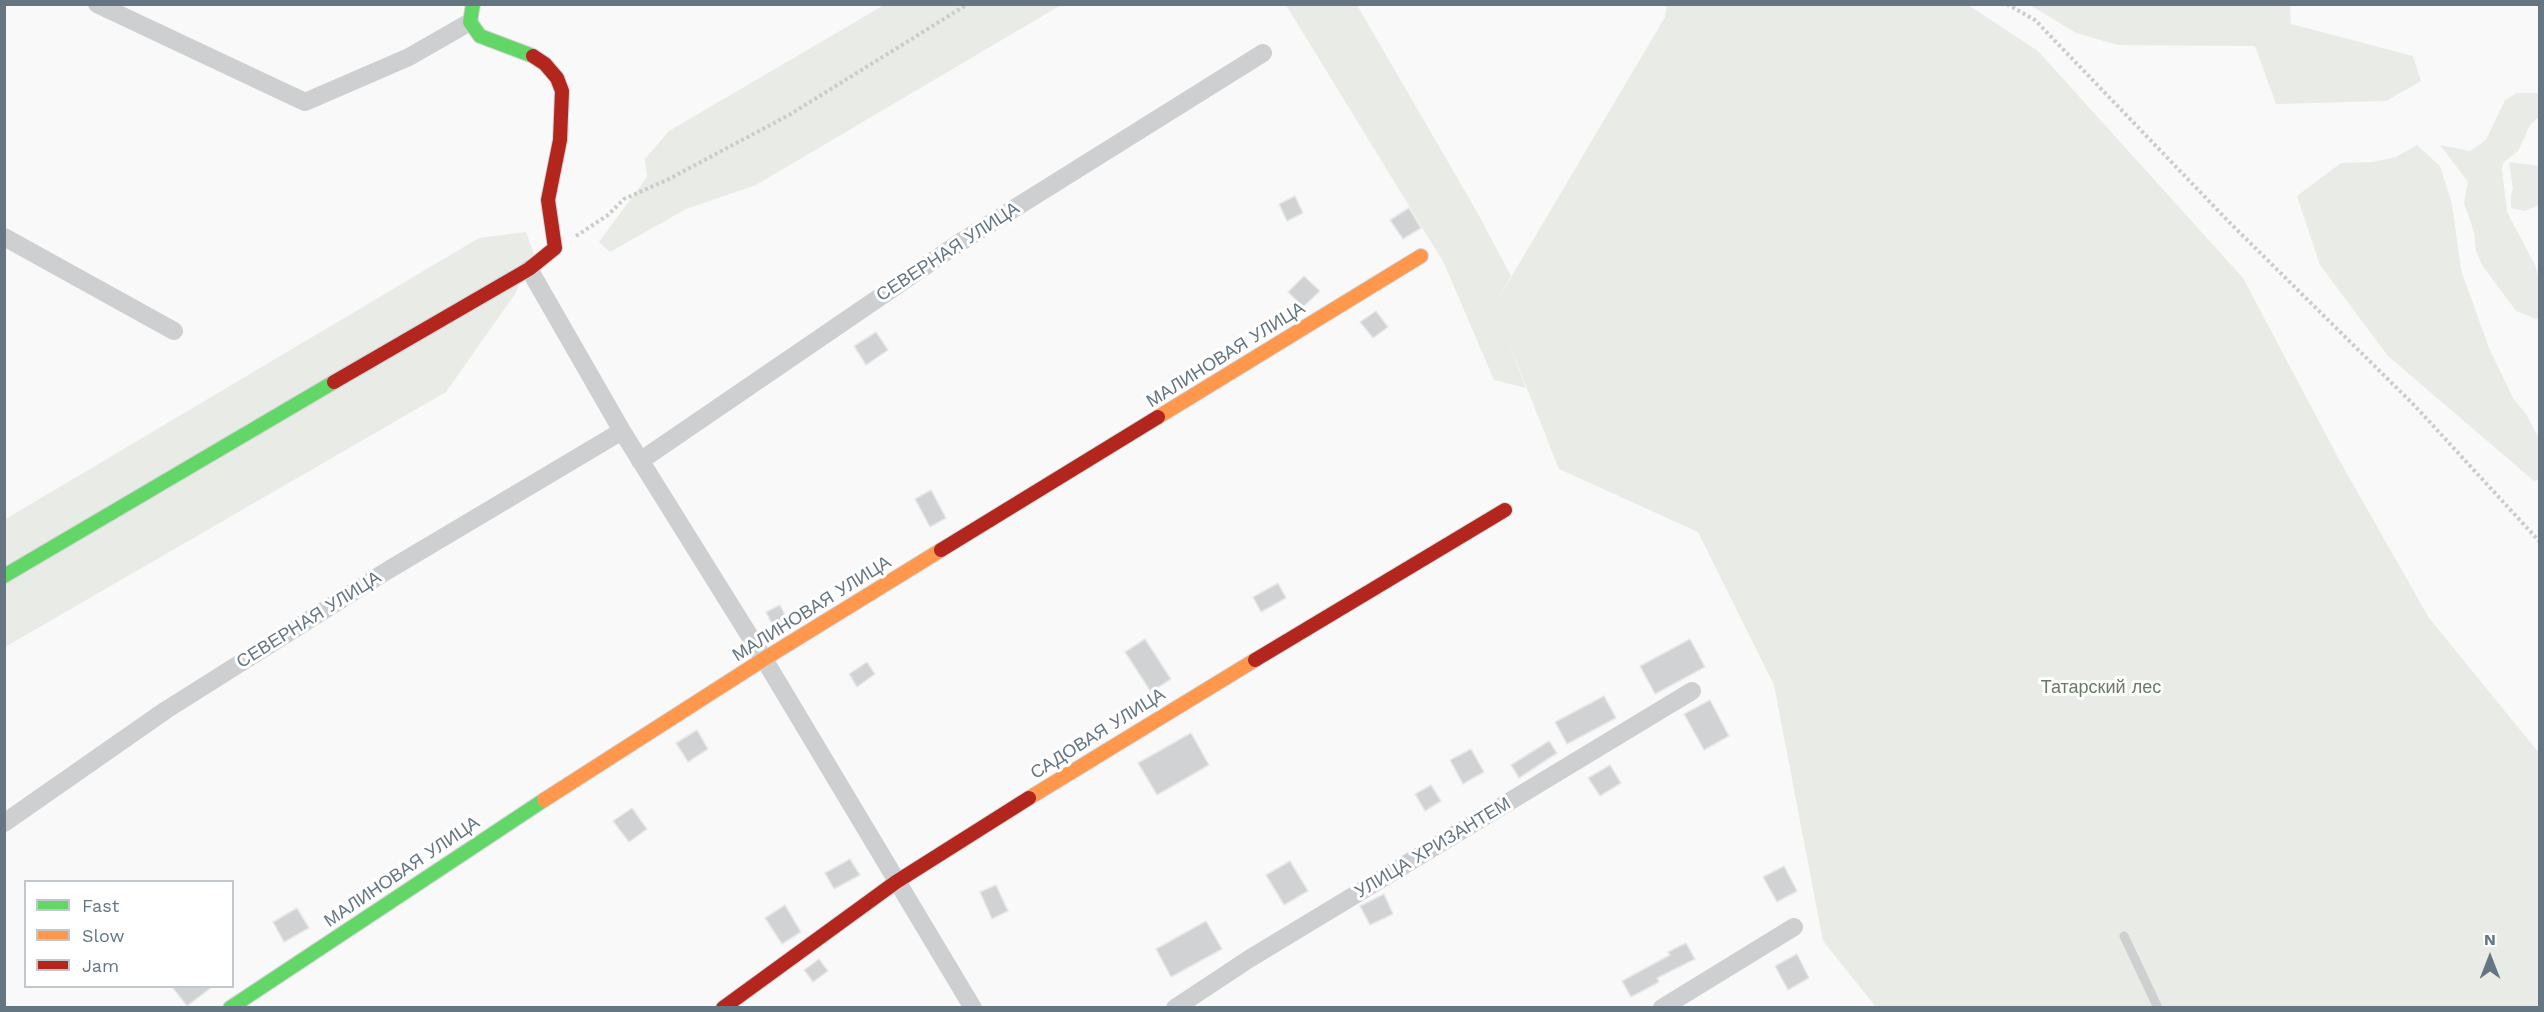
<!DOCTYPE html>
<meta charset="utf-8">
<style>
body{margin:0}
#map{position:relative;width:2544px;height:1012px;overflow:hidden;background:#f9f9f9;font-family:"Work Sans",sans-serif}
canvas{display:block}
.frame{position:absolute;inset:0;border:6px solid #657683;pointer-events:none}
.legend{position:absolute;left:24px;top:880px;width:210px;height:108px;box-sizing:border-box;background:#fff;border:2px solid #c1c8cd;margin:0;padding:8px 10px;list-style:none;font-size:18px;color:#657683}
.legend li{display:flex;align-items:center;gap:12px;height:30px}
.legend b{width:30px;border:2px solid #c1c8cd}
.north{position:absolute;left:2460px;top:928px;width:60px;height:60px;-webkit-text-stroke:4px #fff;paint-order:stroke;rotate:0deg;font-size:16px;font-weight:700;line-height:24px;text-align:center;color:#657683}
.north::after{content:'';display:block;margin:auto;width:21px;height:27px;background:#657683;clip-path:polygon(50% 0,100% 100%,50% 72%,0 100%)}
</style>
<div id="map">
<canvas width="2544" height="1012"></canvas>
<div class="frame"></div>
<ul class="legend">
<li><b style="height:8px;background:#63d668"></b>Fast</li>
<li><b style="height:8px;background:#ff974d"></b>Slow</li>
<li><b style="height:8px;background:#b3261e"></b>Jam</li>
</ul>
<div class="north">N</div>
</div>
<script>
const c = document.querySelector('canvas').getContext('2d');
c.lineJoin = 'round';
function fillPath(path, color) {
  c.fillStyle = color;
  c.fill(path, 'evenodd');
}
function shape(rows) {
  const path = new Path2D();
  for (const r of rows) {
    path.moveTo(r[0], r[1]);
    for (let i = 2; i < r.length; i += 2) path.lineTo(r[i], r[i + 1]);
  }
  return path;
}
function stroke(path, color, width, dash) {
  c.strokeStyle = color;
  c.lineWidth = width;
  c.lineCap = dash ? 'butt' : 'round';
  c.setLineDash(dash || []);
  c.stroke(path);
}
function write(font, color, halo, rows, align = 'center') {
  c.font = font + ' "Work Sans",sans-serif';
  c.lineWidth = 6;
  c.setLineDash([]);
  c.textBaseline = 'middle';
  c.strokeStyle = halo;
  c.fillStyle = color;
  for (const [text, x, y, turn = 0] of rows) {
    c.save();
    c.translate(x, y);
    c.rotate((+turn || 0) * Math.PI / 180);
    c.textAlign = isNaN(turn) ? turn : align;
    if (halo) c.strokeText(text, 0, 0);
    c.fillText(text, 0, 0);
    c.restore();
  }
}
const green = shape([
 [884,5,1061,5,756,185,686,209,610,252,599,242,647,177,645,159,669,131],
 [1286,5,1357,5,1477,212,1511,276,1494,306,1665,17,1667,5,1968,5,2038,51,2243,278,2342,465,2429,618,2539,753,2539,1007,1876,1007,1823,941,1774,685,1698,532,1559,469,1505,333,1526,388,1494,380,1444,263],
 [2030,5,2290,5,2291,24,2413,56,2421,81,2386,101,2276,104,2255,46,2118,45,2076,33],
 [2517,93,2539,93,2539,117,2530,125,2518,151,2503,163,2502,170,2507,212,2535,265,2539,278,2539,320,2516,311,2482,265,2476,251,2474,232,2464,203,2468,182,2440,145,2470,151,2486,140,2505,100],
 [2417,145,2440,166,2452,204,2461,270,2489,348,2513,398,2526,414,2539,439,2539,479,2534,481,2388,356,2320,265,2297,196,2341,163,2373,162,2396,157],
 [2509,162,2539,166,2539,205,2525,211,2511,208,2511,195,2513,189],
 [526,232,534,254,515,294,446,392,5,647,4,520,479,238]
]);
const building = shape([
 [1295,196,1303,213,1287,221,1279,204,1295,196],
 [1409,208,1421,228,1403,239,1390,220,1409,208],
 [1304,276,1320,291,1303,307,1288,292,1304,276],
 [1376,311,1388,327,1373,338,1360,322,1376,311],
 [876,332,888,350,866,365,854,346,876,332],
 [931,490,946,518,930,527,915,499,931,490],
 [1278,583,1286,598,1261,612,1253,597,1278,583],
 [780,605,790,625,776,632,766,612,780,605],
 [1145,639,1171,679,1151,692,1125,652,1145,639],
 [1690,639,1705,667,1655,694,1640,666,1690,639],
 [867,662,875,674,857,687,849,674,867,662],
 [1604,696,1616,718,1567,744,1555,722,1604,696],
 [1710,700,1729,736,1704,750,1684,714,1710,700],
 [697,730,708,749,688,762,676,743,697,730],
 [1191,733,1209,765,1157,795,1138,763,1191,733],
 [1549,741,1557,753,1519,778,1511,765,1549,741],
 [1471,749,1484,772,1463,784,1450,760,1471,749],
 [1610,765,1621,783,1600,796,1588,778,1610,765],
 [1431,785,1441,801,1425,811,1415,794,1431,785],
 [632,808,647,829,629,842,613,821,632,808],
 [850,859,860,875,834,889,825,873,850,859],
 [1290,861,1308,891,1284,905,1266,875,1290,861],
 [1784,866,1797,891,1777,902,1763,877,1784,866],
 [996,885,1008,911,992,919,980,892,996,885],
 [1384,894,1393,914,1370,925,1360,906,1384,894],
 [785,905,801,932,782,944,765,918,785,905],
 [297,908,309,928,284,942,273,922,297,908],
 [1206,921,1222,949,1171,977,1156,949,1206,921],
 [1686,943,1695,959,1657,978,1659,982,1631,997,1622,981,1670,955,1668,952,1686,943],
 [1797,954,1809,978,1788,990,1775,966,1797,954],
 [819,959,828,971,813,982,804,970,819,959],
 [172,987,212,987,187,1006,172,987]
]);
const path = shape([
 [2007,4,2035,20,2229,222,2415,406,2540,542],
 [576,236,608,215,624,199,667,180,789,115,968,4]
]);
const lane = shape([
 [2124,936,2158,1008]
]);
const street = shape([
 [97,4,305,102,409,57,470,22],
 [4,237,174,331],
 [529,269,622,431,764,659,973,1008],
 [640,461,959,243,1263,53],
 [4,823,166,710,385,572,622,431],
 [1175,1008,1249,959,1692,691],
 [1662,1008,1794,927]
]);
const fast = shape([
 [473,4,470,22,480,36,533,56],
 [4,576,334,382],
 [230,1008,544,800]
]);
const slow = shape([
 [1158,417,1421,256],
 [1029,798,1255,660],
 [544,800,764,659,941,550]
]);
const jam = shape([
 [334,382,529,269,555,248,548,200,560,140,562,91,557,78,545,64,533,56],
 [941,550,1158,417],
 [1255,660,1505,510],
 [723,1008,896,882,1029,798]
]);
const streetNames = [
 ["СЕВЕРНАЯ УЛИЦА",948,252,-33],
 ["МАЛИНОВАЯ УЛИЦА",1226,355,-32],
 ["МАЛИНОВАЯ УЛИЦА",812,609,-32],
 ["СЕВЕРНАЯ УЛИЦА",309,620,-32],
 ["САДОВАЯ УЛИЦА",1098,734,-32],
 ["УЛИЦА ХРИЗАНТЕМ",1433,848,-31],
 ["МАЛИНОВАЯ УЛИЦА",402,872,-34]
];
const parkNames = [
 ["Татарский лес",2101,688]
];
fillPath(green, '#e8ebe6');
fillPath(building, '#d0d2d3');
stroke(building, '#e8e8e8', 1.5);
stroke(fast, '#d5d6d7', 16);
stroke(slow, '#d5d6d7', 16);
stroke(jam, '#d5d6d7', 16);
stroke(path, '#cbcccd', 4, [3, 3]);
stroke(lane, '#cecfd0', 9);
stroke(street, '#cecfd0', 18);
stroke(fast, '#63d668', 14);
stroke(slow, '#ff974d', 14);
stroke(jam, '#b3261e', 14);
write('18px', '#657683', '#fff', streetNames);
write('18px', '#687a64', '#fff', parkNames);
</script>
